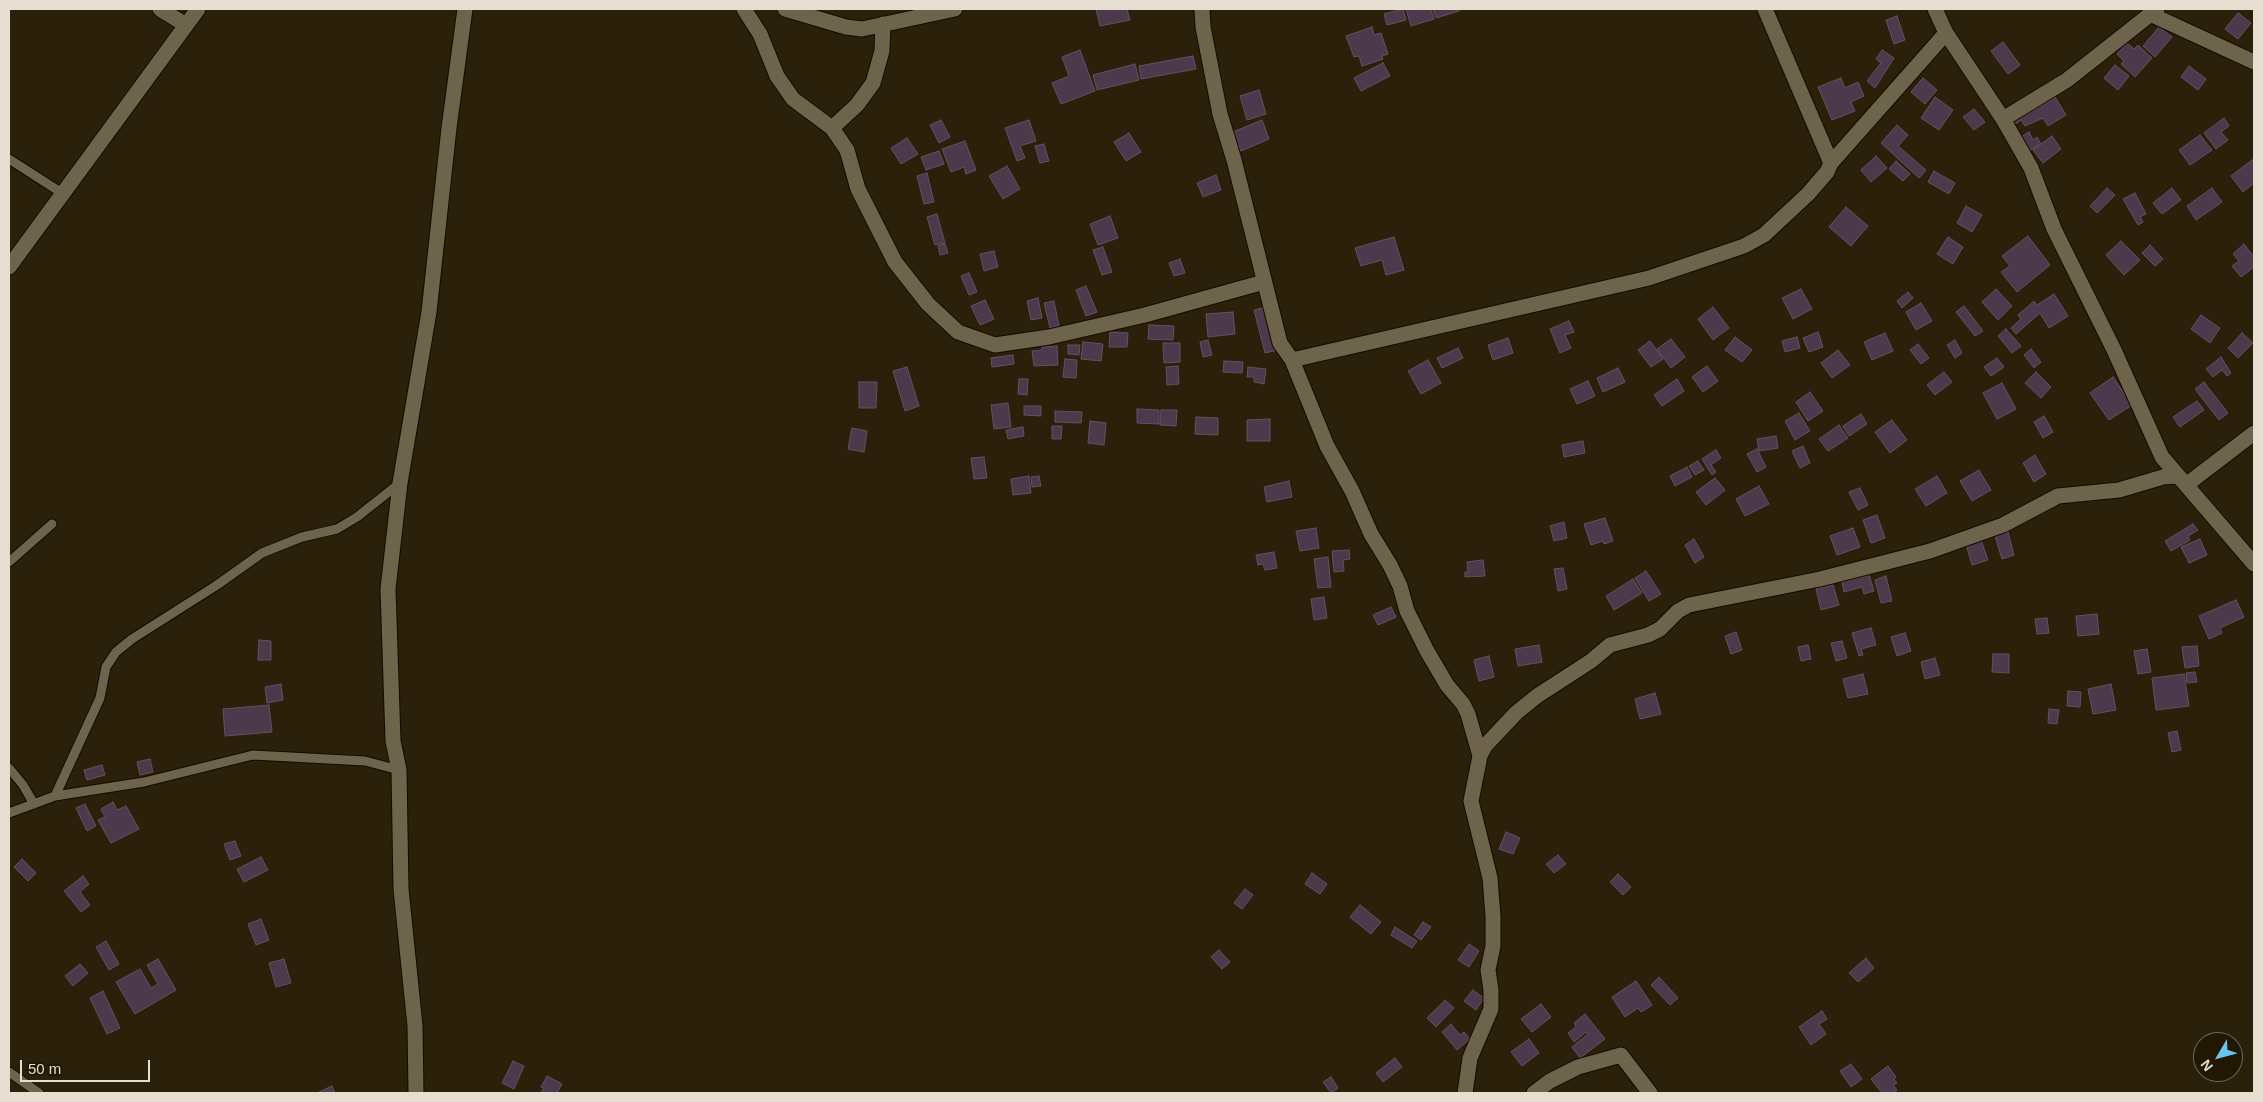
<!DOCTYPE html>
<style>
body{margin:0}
#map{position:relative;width:2263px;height:1102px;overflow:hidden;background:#2b210b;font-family:Helvetica,sans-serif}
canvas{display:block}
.frame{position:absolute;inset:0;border:10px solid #e5ded1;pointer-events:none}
.north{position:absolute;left:2193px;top:1032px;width:50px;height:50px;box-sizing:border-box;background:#211703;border:1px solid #6f6755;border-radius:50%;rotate:233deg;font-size:14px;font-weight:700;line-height:20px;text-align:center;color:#e5ded1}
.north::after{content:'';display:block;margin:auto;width:18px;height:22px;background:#67c4ef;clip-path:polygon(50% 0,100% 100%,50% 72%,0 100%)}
.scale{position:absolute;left:20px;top:1060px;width:130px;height:22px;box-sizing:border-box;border:2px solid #e5ded1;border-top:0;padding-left:6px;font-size:15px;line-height:18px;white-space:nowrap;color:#e5ded1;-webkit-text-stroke:4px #211703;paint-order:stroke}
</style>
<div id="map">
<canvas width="2263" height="1102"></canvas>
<div class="frame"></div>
<div class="north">N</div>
<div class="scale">50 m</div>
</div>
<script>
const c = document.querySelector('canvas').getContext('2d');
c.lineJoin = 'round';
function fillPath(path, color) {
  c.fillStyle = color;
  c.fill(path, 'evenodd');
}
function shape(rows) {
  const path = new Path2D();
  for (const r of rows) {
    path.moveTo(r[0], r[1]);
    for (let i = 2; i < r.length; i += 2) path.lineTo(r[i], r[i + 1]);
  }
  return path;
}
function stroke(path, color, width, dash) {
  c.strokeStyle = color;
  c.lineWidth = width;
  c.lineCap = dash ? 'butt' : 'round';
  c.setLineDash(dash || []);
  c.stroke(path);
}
const building = shape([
 [1096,9,1127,9,1130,20,1100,26,1096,9],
 [1403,9,1406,20,1387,25,1384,14,1403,9],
 [1406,9,1431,9,1434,19,1411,26,1406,9],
 [1433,9,1459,9,1459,11,1436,18,1433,9],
 [2238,13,2251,23,2238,39,2225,29,2238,13],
 [1897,16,1905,40,1894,44,1886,20,1897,16],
 [1372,27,1374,35,1381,33,1388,54,1382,56,1383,59,1362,66,1359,56,1354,57,1346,36,1372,27],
 [2159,27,2172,37,2155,57,2143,46,2159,27],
 [2003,42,2020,65,2008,74,1991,51,2003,42],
 [2127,43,2134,49,2138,45,2152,58,2135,77,2121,64,2124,61,2117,54,2127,43],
 [1080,50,1095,91,1061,104,1052,83,1069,76,1062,57,1080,50],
 [1882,50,1894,58,1875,88,1867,81,1881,63,1876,59,1882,50],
 [1193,56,1196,69,1141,79,1139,66,1193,56],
 [1383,63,1390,76,1361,91,1354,78,1383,63],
 [1135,64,1139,80,1097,90,1093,75,1135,64],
 [2115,65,2129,76,2118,90,2104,78,2115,65],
 [2189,66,2206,79,2198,90,2181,77,2189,66],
 [1841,78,1845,88,1858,82,1864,96,1851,102,1855,111,1832,120,1818,87,1841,78],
 [1923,78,1937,90,1925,104,1911,92,1923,78],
 [1259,90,1266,114,1247,120,1240,96,1259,90],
 [1935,97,1953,110,1939,130,1921,118,1935,97],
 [2055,97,2066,115,2048,126,2043,118,2025,126,2021,120,2014,125,2009,118,2021,111,2024,116,2055,97],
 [1974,109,1985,122,1974,130,1963,117,1974,109],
 [2224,118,2229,126,2221,132,2228,140,2216,149,2204,133,2224,118],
 [941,120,950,137,939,143,930,125,941,120],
 [1029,120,1036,141,1020,146,1025,158,1017,161,1005,128,1029,120],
 [1262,120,1269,139,1241,151,1233,132,1262,120],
 [1897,125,1908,135,1898,146,1926,170,1919,178,1881,143,1897,125],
 [2029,132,2033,140,2037,137,2041,144,2029,151,2021,137,2029,132],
 [1129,133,1141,152,1126,161,1114,142,1129,133],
 [2200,135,2212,150,2190,165,2179,150,2200,135],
 [2052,136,2061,149,2043,163,2033,150,2052,136],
 [907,138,918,154,901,164,891,148,907,138],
 [965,141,976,170,966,174,964,167,951,172,942,149,965,141],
 [1044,144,1049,161,1040,163,1035,146,1044,144],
 [939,151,944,164,926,170,921,157,939,151],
 [1876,156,1887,168,1871,182,1861,170,1876,156],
 [2252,160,2254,163,2254,183,2243,192,2231,176,2252,160],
 [1896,161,1910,174,1903,181,1889,169,1896,161],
 [1007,166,1020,189,1003,199,989,176,1007,166],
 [1934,171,1955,183,1949,194,1928,182,1934,171],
 [927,173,934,202,924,204,917,176,927,173],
 [1216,175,1221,190,1203,197,1197,183,1216,175],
 [2107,188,2115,195,2097,213,2090,206,2107,188],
 [2172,188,2181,200,2162,214,2153,203,2172,188],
 [2212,188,2222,202,2196,220,2187,206,2212,188],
 [2135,193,2146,214,2140,217,2143,222,2138,225,2123,199,2135,193],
 [1966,206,1982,215,1972,232,1957,223,1966,206],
 [1846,207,1868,226,1851,246,1829,227,1846,207],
 [937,214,945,243,935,245,927,217,937,214],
 [1110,216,1118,238,1098,245,1090,224,1110,216],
 [2028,236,2050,265,2017,292,2001,272,2010,266,2002,256,2028,236],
 [1394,237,1404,270,1386,275,1382,260,1361,266,1355,248,1394,237],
 [1948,237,1963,247,1953,264,1937,254,1948,237],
 [2121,241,2140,260,2124,275,2106,255,2121,241],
 [945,244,948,253,940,255,938,246,945,244],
 [2244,244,2254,257,2254,267,2241,277,2232,266,2239,261,2233,254,2244,244],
 [2150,245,2163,259,2155,266,2142,253,2150,245],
 [1103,247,1112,272,1102,275,1093,250,1103,247],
 [994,251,998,267,984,271,980,254,994,251],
 [1180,259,1185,273,1174,276,1169,263,1180,259],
 [969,273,977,292,969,295,961,276,969,273],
 [1086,286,1097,312,1086,316,1076,290,1086,286],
 [1801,289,1812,309,1793,319,1782,298,1801,289],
 [1996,289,2012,306,1998,320,1982,302,1996,289],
 [1908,292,1913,298,1902,308,1897,301,1908,292],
 [2054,294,2068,316,2049,328,2040,313,2016,334,2011,328,2021,319,2018,315,2034,301,2037,305,2054,294],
 [1038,298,1042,318,1031,320,1027,301,1038,298],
 [985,300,994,319,980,325,971,306,985,300],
 [1054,301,1059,326,1050,328,1044,303,1054,301],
 [1921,303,1932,321,1916,330,1906,312,1921,303],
 [1964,306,1983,331,1975,336,1956,312,1964,306],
 [1267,307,1278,350,1265,353,1254,310,1267,307],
 [1713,307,1729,328,1713,340,1698,319,1713,307],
 [1233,312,1235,334,1208,337,1206,314,1233,312],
 [2201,315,2220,328,2210,343,2191,329,2201,315],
 [1569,321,1574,332,1565,335,1571,348,1560,353,1550,329,1569,321],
 [1149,325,1174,326,1173,340,1148,339,1149,325],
 [2006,329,2021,346,2012,353,1998,336,2006,329],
 [1110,332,1128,333,1127,347,1109,347,1110,332],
 [1818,332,1823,347,1809,352,1803,338,1818,332],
 [1885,333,1893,351,1872,360,1864,342,1885,333],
 [2242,333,2253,343,2238,358,2228,348,2242,333],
 [1735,337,1752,350,1742,362,1725,350,1735,337],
 [1797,337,1800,348,1785,352,1782,341,1797,337],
 [1508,338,1513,353,1493,360,1488,345,1508,338],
 [1671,339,1685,357,1671,368,1657,349,1671,339],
 [1208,340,1212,355,1203,357,1200,342,1208,340],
 [1955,340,1962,353,1955,358,1947,345,1955,340],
 [1650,341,1663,359,1651,367,1638,350,1650,341],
 [1083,342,1103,344,1101,361,1081,359,1083,342],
 [1163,343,1180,343,1180,362,1164,363,1163,343],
 [1918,344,1929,358,1921,364,1910,350,1918,344],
 [1068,345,1080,345,1079,355,1068,354,1068,345],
 [1057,346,1058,365,1034,366,1032,351,1042,350,1042,347,1057,346],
 [1458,348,1463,358,1442,368,1437,358,1458,348],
 [2031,349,2041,362,2034,368,2024,355,2031,349],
 [1838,350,1850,365,1832,378,1821,363,1838,350],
 [1013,355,1014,364,992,367,991,358,1013,355],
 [2221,357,2231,373,2227,376,2222,370,2213,377,2206,369,2221,357],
 [1997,358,2004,367,1991,376,1984,367,1997,358],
 [1065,359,1077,360,1076,378,1063,377,1065,359],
 [1428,360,1441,383,1421,394,1408,371,1428,360],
 [1224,361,1243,362,1242,373,1223,372,1224,361],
 [1178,366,1179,384,1167,385,1166,367,1178,366],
 [1707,366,1718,381,1703,392,1692,377,1707,366],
 [907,367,919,406,905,411,893,371,907,367],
 [1248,367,1266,369,1264,384,1254,382,1254,377,1247,377,1248,367],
 [1618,368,1625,382,1603,392,1597,378,1618,368],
 [1944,372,1952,382,1935,395,1927,385,1944,372],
 [2036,372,2051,387,2041,398,2025,383,2036,372],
 [2113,377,2132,405,2109,420,2090,393,2113,377],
 [1019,379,1028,379,1027,395,1018,394,1019,379],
 [1677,379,1684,391,1662,406,1654,395,1677,379],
 [1588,381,1595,396,1577,404,1570,389,1588,381],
 [859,382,877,382,876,408,859,408,859,382],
 [2204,382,2228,413,2219,420,2195,389,2204,382],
 [2002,383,2016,409,1997,419,1983,393,2002,383],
 [1810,392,1823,411,1808,421,1796,402,1810,392],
 [2197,401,2204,410,2180,427,2173,417,2197,401],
 [1008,403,1011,427,994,429,991,405,1008,403],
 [1024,406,1041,406,1041,416,1024,415,1024,406],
 [1137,409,1159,410,1159,424,1137,423,1137,409],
 [1161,410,1177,410,1176,426,1160,425,1161,410],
 [1055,411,1082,412,1081,423,1055,422,1055,411],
 [1799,413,1810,431,1795,440,1785,421,1799,413],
 [1861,414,1867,424,1849,436,1843,426,1861,414],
 [2044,416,2053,432,2043,438,2034,422,2044,416],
 [1196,417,1218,418,1218,435,1195,434,1196,417],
 [1270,419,1270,441,1247,441,1247,420,1270,419],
 [1892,420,1907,440,1890,453,1875,432,1892,420],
 [1090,421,1106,423,1104,445,1088,443,1090,421],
 [1839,425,1848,438,1828,451,1819,439,1839,425],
 [1052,426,1062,426,1061,439,1052,439,1052,426],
 [1023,427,1024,436,1008,439,1006,430,1023,427],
 [852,428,867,431,864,452,848,449,852,428],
 [1776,436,1778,448,1759,451,1757,439,1776,436],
 [1583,441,1585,453,1564,457,1562,445,1583,441],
 [1803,446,1810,463,1800,468,1792,451,1803,446],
 [1757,449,1766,467,1757,472,1747,454,1757,449],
 [1716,450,1721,458,1711,465,1716,472,1712,475,1702,459,1716,450],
 [2035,455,2046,474,2034,482,2023,463,2035,455],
 [984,457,987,478,974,479,971,458,984,457],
 [1698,461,1704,470,1695,475,1689,466,1698,461],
 [1687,467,1692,477,1675,486,1670,476,1687,467],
 [1979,470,1991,490,1972,501,1960,481,1979,470],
 [1029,476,1031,493,1013,495,1011,479,1029,476],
 [1039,476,1041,486,1032,487,1031,477,1039,476],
 [1937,476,1947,493,1926,506,1915,489,1937,476],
 [1715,478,1725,490,1706,505,1696,492,1715,478],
 [1289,481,1292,497,1267,502,1264,487,1289,481],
 [1759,486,1769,504,1745,516,1736,499,1759,486],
 [1860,488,1868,505,1858,510,1849,492,1860,488],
 [1877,515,1885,538,1871,543,1863,520,1877,515],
 [1605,518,1613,541,1604,544,1603,541,1591,545,1584,524,1605,518],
 [1564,522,1567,538,1554,541,1550,526,1564,522],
 [2193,524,2198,530,2188,536,2190,540,2171,551,2165,541,2193,524],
 [1316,528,1319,548,1300,551,1296,531,1316,528],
 [1853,528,1860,547,1837,555,1830,536,1853,528],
 [2008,532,2014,555,2002,559,1995,536,2008,532],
 [1694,539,1704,557,1695,563,1685,545,1694,539],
 [2200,539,2207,555,2189,563,2181,547,2200,539],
 [1981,540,1988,560,1972,565,1966,544,1981,540],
 [1349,550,1350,559,1343,560,1344,571,1334,572,1332,551,1349,550],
 [1274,552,1277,568,1265,570,1263,564,1258,565,1256,555,1274,552],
 [1328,557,1331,587,1318,588,1314,559,1328,557],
 [1483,560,1485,576,1465,577,1465,572,1468,572,1467,562,1483,560],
 [1563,568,1567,589,1558,591,1554,569,1563,568],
 [1646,571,1661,594,1649,601,1635,578,1646,571],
 [1869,575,1874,591,1864,594,1862,587,1844,592,1842,582,1869,575],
 [1886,576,1892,601,1881,603,1875,580,1886,576],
 [1633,579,1642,593,1614,610,1606,596,1633,579],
 [1833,585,1839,605,1821,610,1816,589,1833,585],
 [1324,597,1327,618,1314,620,1311,599,1324,597],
 [2236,600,2244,617,2220,628,2222,633,2209,639,2199,616,2236,600],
 [1391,607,1396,617,1378,625,1373,615,1391,607],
 [2097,614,2099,634,2078,636,2076,616,2097,614],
 [2047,618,2049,633,2037,634,2035,619,2047,618],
 [1871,628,1876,645,1861,649,1863,655,1859,656,1852,633,1871,628],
 [1736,632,1742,650,1731,654,1725,636,1736,632],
 [1905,633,1911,651,1897,656,1891,637,1905,633],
 [259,640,271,641,271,660,258,660,259,640],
 [1842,641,1847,658,1836,661,1831,643,1842,641],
 [1539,645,1542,662,1518,666,1515,649,1539,645],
 [1808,645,1811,659,1801,661,1798,647,1808,645],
 [2197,646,2199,666,2185,668,2182,647,2197,646],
 [2147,649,2151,672,2138,674,2134,651,2147,649],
 [1993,654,2009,654,2009,673,1992,672,1993,654],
 [1489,656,1494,677,1479,681,1474,660,1489,656],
 [1935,658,1940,675,1925,679,1921,662,1935,658],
 [2195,672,2197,682,2187,683,2186,673,2195,672],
 [1863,674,1868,694,1848,698,1843,679,1863,674],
 [2184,674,2189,706,2156,710,2152,678,2184,674],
 [281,684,283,700,267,703,265,687,281,684],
 [2111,684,2116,710,2093,714,2088,689,2111,684],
 [2068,691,2081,692,2080,707,2067,706,2068,691],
 [1655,693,1661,714,1640,719,1635,699,1655,693],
 [269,705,272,732,225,736,223,709,269,705],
 [2049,709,2059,710,2057,724,2048,723,2049,709],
 [2177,731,2181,750,2172,752,2168,733,2177,731],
 [150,759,153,772,140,775,137,762,150,759],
 [102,765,105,775,87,780,84,770,102,765],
 [113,802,117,810,126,806,139,829,111,843,98,820,105,817,101,809,113,802],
 [85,804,96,826,87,831,76,808,85,804],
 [1506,832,1520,838,1513,854,1499,849,1506,832],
 [235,841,241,856,230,860,224,844,235,841],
 [1558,855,1566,864,1554,873,1546,864,1558,855],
 [261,857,268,870,244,882,237,869,261,857],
 [22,859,36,873,28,881,14,867,22,859],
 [1312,873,1327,884,1320,894,1305,884,1312,873],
 [1618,874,1631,887,1623,895,1610,882,1618,874],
 [83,876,89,884,80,892,90,905,81,912,64,891,83,876],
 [1245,889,1253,895,1242,909,1234,903,1245,889],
 [1360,905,1381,922,1371,934,1350,917,1360,905],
 [261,919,269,940,256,945,248,924,261,919],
 [1423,922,1431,927,1421,940,1414,935,1423,922],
 [1395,927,1417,941,1412,948,1391,935,1395,927],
 [106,941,119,964,109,970,96,947,106,941],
 [1469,944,1479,951,1469,967,1458,960,1469,944],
 [1219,950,1230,962,1222,969,1211,957,1219,950],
 [1866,958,1874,968,1858,982,1849,973,1866,958],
 [158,959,176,990,135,1014,116,982,140,969,151,988,158,984,147,965,158,959],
 [284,959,291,983,276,987,269,963,284,959],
 [80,964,88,973,73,986,65,976,80,964],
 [1659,977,1678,998,1670,1005,1651,985,1659,977],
 [1636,981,1652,1005,1641,1012,1638,1008,1625,1017,1612,997,1636,981],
 [1473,990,1484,998,1476,1010,1464,1001,1473,990],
 [103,991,120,1028,107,1034,90,998,103,991],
 [1445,1000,1454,1008,1436,1027,1427,1018,1445,1000],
 [1541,1004,1551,1017,1532,1032,1521,1019,1541,1004],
 [1822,1011,1827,1019,1819,1024,1826,1034,1811,1045,1799,1027,1822,1011],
 [1585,1014,1605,1039,1580,1058,1572,1047,1588,1034,1586,1032,1574,1042,1568,1033,1576,1027,1574,1023,1585,1014],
 [1451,1024,1460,1035,1464,1032,1470,1039,1457,1050,1442,1032,1451,1024],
 [1529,1039,1539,1053,1522,1066,1511,1052,1529,1039],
 [1395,1058,1402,1067,1383,1082,1376,1073,1395,1058],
 [513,1061,524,1066,514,1089,502,1083,513,1061],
 [1851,1064,1862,1079,1851,1087,1840,1071,1851,1064],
 [1888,1066,1896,1077,1894,1079,1897,1083,1893,1085,1897,1090,1893,1093,1882,1093,1871,1079,1888,1066],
 [547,1076,562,1084,557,1093,541,1093,544,1088,541,1087,547,1076],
 [1331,1077,1338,1088,1331,1093,1323,1082,1331,1077],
 [332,1086,335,1093,317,1093,332,1086]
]);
const lane = shape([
 [9,159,62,193],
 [9,562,52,524],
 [9,768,23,785,34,804],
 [55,796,100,698,106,667,116,652,132,639,217,585,262,553,302,537,337,529,357,517,400,483],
 [9,813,55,796,144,782,253,755,365,761,399,770],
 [9,1072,39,1093]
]);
const street = shape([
 [160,9,186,25],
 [744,9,760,34,777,76,793,99,832,128,847,150,858,189,895,262,928,304,958,332,995,345,1049,337,1145,315,1264,282],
 [785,9,846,27,862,29,955,9],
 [1202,9,1203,27,1220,114,1234,160,1280,343,1292,360,1327,446,1352,491,1371,534,1390,565,1400,586,1407,611,1427,651,1447,685,1463,704,1468,714,1480,756],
 [1765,9,1831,163],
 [1935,9,1946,33,2003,119,2031,168,2054,229,2114,350,2162,457,2254,564],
 [2150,14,2254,62],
 [2003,119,2067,80,2157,9],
 [832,128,857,105,873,83,882,51,883,24],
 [9,267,198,9],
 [1292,360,1649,278,1744,246,1764,235,1808,194,1827,172,1831,163,1946,33],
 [2186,485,2254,433],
 [416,1093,415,1026,401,889,399,770,393,741,388,589,400,483,429,312,449,128,465,9],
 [1465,1093,1470,1058,1491,1009,1491,990,1488,970,1493,946,1493,916,1490,878,1471,801,1480,756,1485,746,1516,713,1537,696,1591,661,1610,645,1648,635,1660,629,1678,611,1689,605,1820,579,1930,551,2003,525,2058,496,2119,490,2163,477,2176,476],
 [1534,1093,1550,1081,1578,1067,1621,1055,1650,1093]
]);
fillPath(building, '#4c3a4c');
stroke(building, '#645063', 1);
stroke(lane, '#130a00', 11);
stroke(street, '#130a00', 17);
stroke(lane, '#6e634b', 9);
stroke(street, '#6e634b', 15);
</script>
